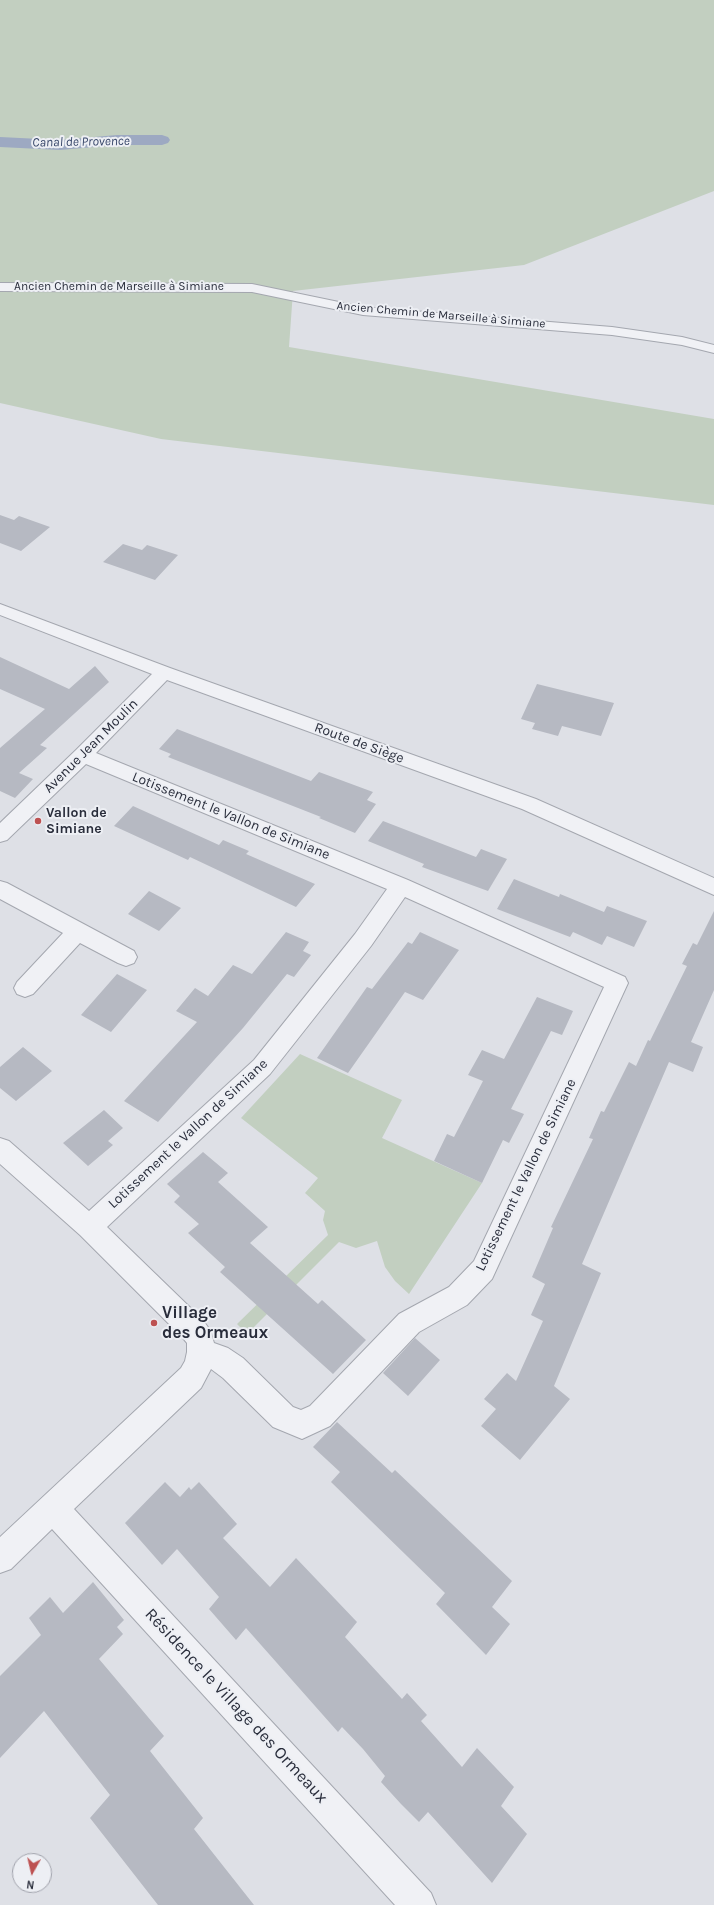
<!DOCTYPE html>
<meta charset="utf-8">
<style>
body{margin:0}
#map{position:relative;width:714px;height:1905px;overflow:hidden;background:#dee0e6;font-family:Karla,sans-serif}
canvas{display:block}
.north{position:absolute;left:12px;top:1853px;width:40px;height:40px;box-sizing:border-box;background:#edeff4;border:1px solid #9fa1aa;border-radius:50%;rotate:188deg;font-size:11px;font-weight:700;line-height:16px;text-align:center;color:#292d3b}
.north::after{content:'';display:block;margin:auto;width:14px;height:18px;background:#bd5151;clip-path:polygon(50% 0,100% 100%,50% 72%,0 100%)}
</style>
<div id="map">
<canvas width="714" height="1905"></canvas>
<div class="north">N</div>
</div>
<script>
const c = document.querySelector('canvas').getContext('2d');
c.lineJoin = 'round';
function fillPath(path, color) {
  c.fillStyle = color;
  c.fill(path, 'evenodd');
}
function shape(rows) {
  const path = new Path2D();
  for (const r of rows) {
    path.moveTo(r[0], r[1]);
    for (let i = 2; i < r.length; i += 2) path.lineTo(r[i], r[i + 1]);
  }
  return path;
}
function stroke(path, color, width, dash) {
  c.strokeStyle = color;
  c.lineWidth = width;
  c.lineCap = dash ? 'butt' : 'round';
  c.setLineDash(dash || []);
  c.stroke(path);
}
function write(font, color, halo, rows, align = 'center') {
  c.font = font + ' Karla,sans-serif';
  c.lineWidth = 4;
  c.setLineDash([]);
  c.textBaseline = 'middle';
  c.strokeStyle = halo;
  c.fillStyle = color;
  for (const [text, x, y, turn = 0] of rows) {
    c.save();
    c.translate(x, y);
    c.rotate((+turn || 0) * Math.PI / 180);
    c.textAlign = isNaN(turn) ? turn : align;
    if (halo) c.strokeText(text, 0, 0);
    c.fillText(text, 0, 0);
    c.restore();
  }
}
const green = shape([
 [0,0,714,0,714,191,524,265,293,291,289,347,714,419,714,505,161,439,0,403],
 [300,1054,402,1100,382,1138,482,1183,409,1294,395,1281,385,1267,377,1241,356,1248,339,1242,247,1334,237,1324,328,1235,323,1220,325,1211,305,1193,318,1178,241,1118]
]);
const canal = shape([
 [117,135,162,135,168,137,170,140,168,143,162,145,117,145,60,150,0,147,0,137,60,140,117,135]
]);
const building = shape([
 [0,515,14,520,19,516,50,527,21,551,0,543],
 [123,544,142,550,147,545,178,555,155,580,103,562],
 [0,657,69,689,95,666,109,682,40,745,47,748,19,773,33,779,15,798,0,791,0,748,45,709,0,689],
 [537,684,614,703,601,736,562,726,558,736,532,729,535,723,521,719],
 [177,729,311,781,319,772,373,792,367,800,376,804,355,833,319,818,321,817,168,757,171,754,159,749],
 [133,806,219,845,223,840,249,851,246,854,315,884,296,907,190,857,188,860,114,826],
 [383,821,476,857,481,849,507,859,488,891,422,867,424,864,368,841],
 [514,879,559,897,560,894,604,912,607,906,647,921,634,947,607,936,602,945,573,932,570,937,497,909],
 [149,891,181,908,159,931,128,914],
 [714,911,714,990,691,1042,703,1047,693,1072,669,1062,582,1264,601,1273,554,1386,570,1399,520,1460,481,1426,496,1409,484,1399,507,1373,516,1381,543,1321,531,1315,545,1284,532,1277,553,1228,551,1227,593,1139,589,1138,601,1111,604,1112,629,1062,636,1066,648,1040,650,1041,687,966,682,964,693,943,697,945],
 [286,932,309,942,303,951,311,955,294,977,287,974,243,1028,158,1122,124,1101,197,1022,176,1011,195,988,208,996,233,965,252,974],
 [420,932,459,950,423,1000,405,992,348,1073,317,1058,367,987,372,989,408,942,412,944],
 [117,974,147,990,111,1032,81,1015],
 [537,997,573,1011,562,1035,551,1031,511,1109,524,1114,509,1143,503,1140,482,1183,434,1161,447,1134,454,1137,483,1081,468,1075,482,1050,504,1059],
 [23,1047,52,1071,16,1101,0,1088,0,1067],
 [104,1110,123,1128,108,1141,113,1145,88,1166,63,1143],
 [203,1152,228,1173,218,1182,268,1227,250,1243,318,1304,322,1300,366,1340,333,1374,220,1272,225,1267,188,1233,199,1224,174,1202,180,1196,167,1184],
 [415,1338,440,1360,408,1396,383,1373],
 [337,1422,392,1473,395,1470,512,1581,492,1607,510,1624,486,1655,436,1604,445,1593,331,1482,340,1472,313,1447],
 [165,1482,180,1497,189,1487,191,1490,199,1482,237,1524,223,1538,270,1587,296,1558,357,1622,345,1637,402,1699,407,1693,427,1715,421,1721,462,1767,477,1748,514,1787,501,1806,527,1834,492,1883,428,1812,419,1822,401,1804,381,1782,385,1776,363,1749,342,1727,338,1732,246,1628,236,1640,209,1609,219,1597,177,1549,162,1565,125,1523],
 [93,1582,124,1620,117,1627,123,1634,99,1659,164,1736,150,1751,203,1818,194,1829,254,1905,158,1905,90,1818,110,1795,44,1711,0,1758,0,1676,41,1635,29,1618,50,1597,63,1613]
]);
const minor = shape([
 [0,283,252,284,363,307,612,327,682,337,714,345,714,353,682,345,612,335,363,315,252,292,0,291,0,283],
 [0,604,170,668,536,799,714,878,714,895,522,809,167,680,96,753,408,880,625,977,628,983,492,1279,467,1305,419,1332,330,1426,302,1439,273,1427,223,1378,211,1369,201,1388,74,1509,431,1893,436,1905,395,1905,52,1529,11,1569,0,1573,0,1537,181,1368,185,1361,187,1352,187,1343,182,1337,80,1235,0,1164,0,1138,9,1141,89,1211,254,1060,355,934,387,889,86,764,7,840,0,842,0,823,76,750,152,674,0,615,0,604],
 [405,897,604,987,474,1261,449,1287,399,1314,310,1406,301,1410,293,1407,243,1358,228,1348,214,1343,210,1330,202,1319,107,1227,270,1074,371,946,405,897],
 [0,881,7,883,134,951,137,957,134,963,126,966,118,963,80,943,33,994,25,997,17,994,14,988,17,982,63,933,0,899,0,881]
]);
const markers = [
 [38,821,4,"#bd5151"],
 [154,1323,4,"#bd5151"]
];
const farStreetnames = [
 ["Ancien Chemin de Marseille à Simiane",119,287],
 ["Ancien Chemin de Marseille à Simiane",441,315,5]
];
const farWaternames = [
 ["Canal de Provence",81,142,-1]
];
const streetNames = [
 ["Route de Siège",359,743,20],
 ["Avenue Jean Moulin",91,746,-45],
 ["Lotissement le Vallon de Simiane",231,816,22],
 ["Lotissement le Vallon de Simiane",188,1134,-43],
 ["Lotissement le Vallon de Simiane",526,1175,-64]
];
const poiNames = [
 ["Vallon de",46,813],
 ["Simiane",46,829]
];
const nearPoinames = [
 ["Village",162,1313],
 ["des Ormeaux",162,1333]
];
const nearStreetnames = [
 ["Résidence le Village des Ormeaux",236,1706,47]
];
fillPath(green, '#c2cfc0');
fillPath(canal, '#9da9c2');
fillPath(building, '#b6b9c2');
stroke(minor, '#a4a7af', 2);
fillPath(minor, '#f0f1f5');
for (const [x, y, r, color] of markers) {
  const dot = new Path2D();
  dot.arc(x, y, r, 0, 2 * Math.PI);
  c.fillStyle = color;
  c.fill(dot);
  stroke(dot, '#edeff4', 1.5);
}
write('12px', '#292d3b', '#edeff4', farStreetnames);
write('italic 13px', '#38476a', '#edeff4', farWaternames);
write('14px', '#292d3b', '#edeff4', streetNames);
write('bold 14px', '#292d3b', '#edeff4', poiNames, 'left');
write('bold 17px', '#292d3b', '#edeff4', nearPoinames, 'left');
write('17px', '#292d3b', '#edeff4', nearStreetnames);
</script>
